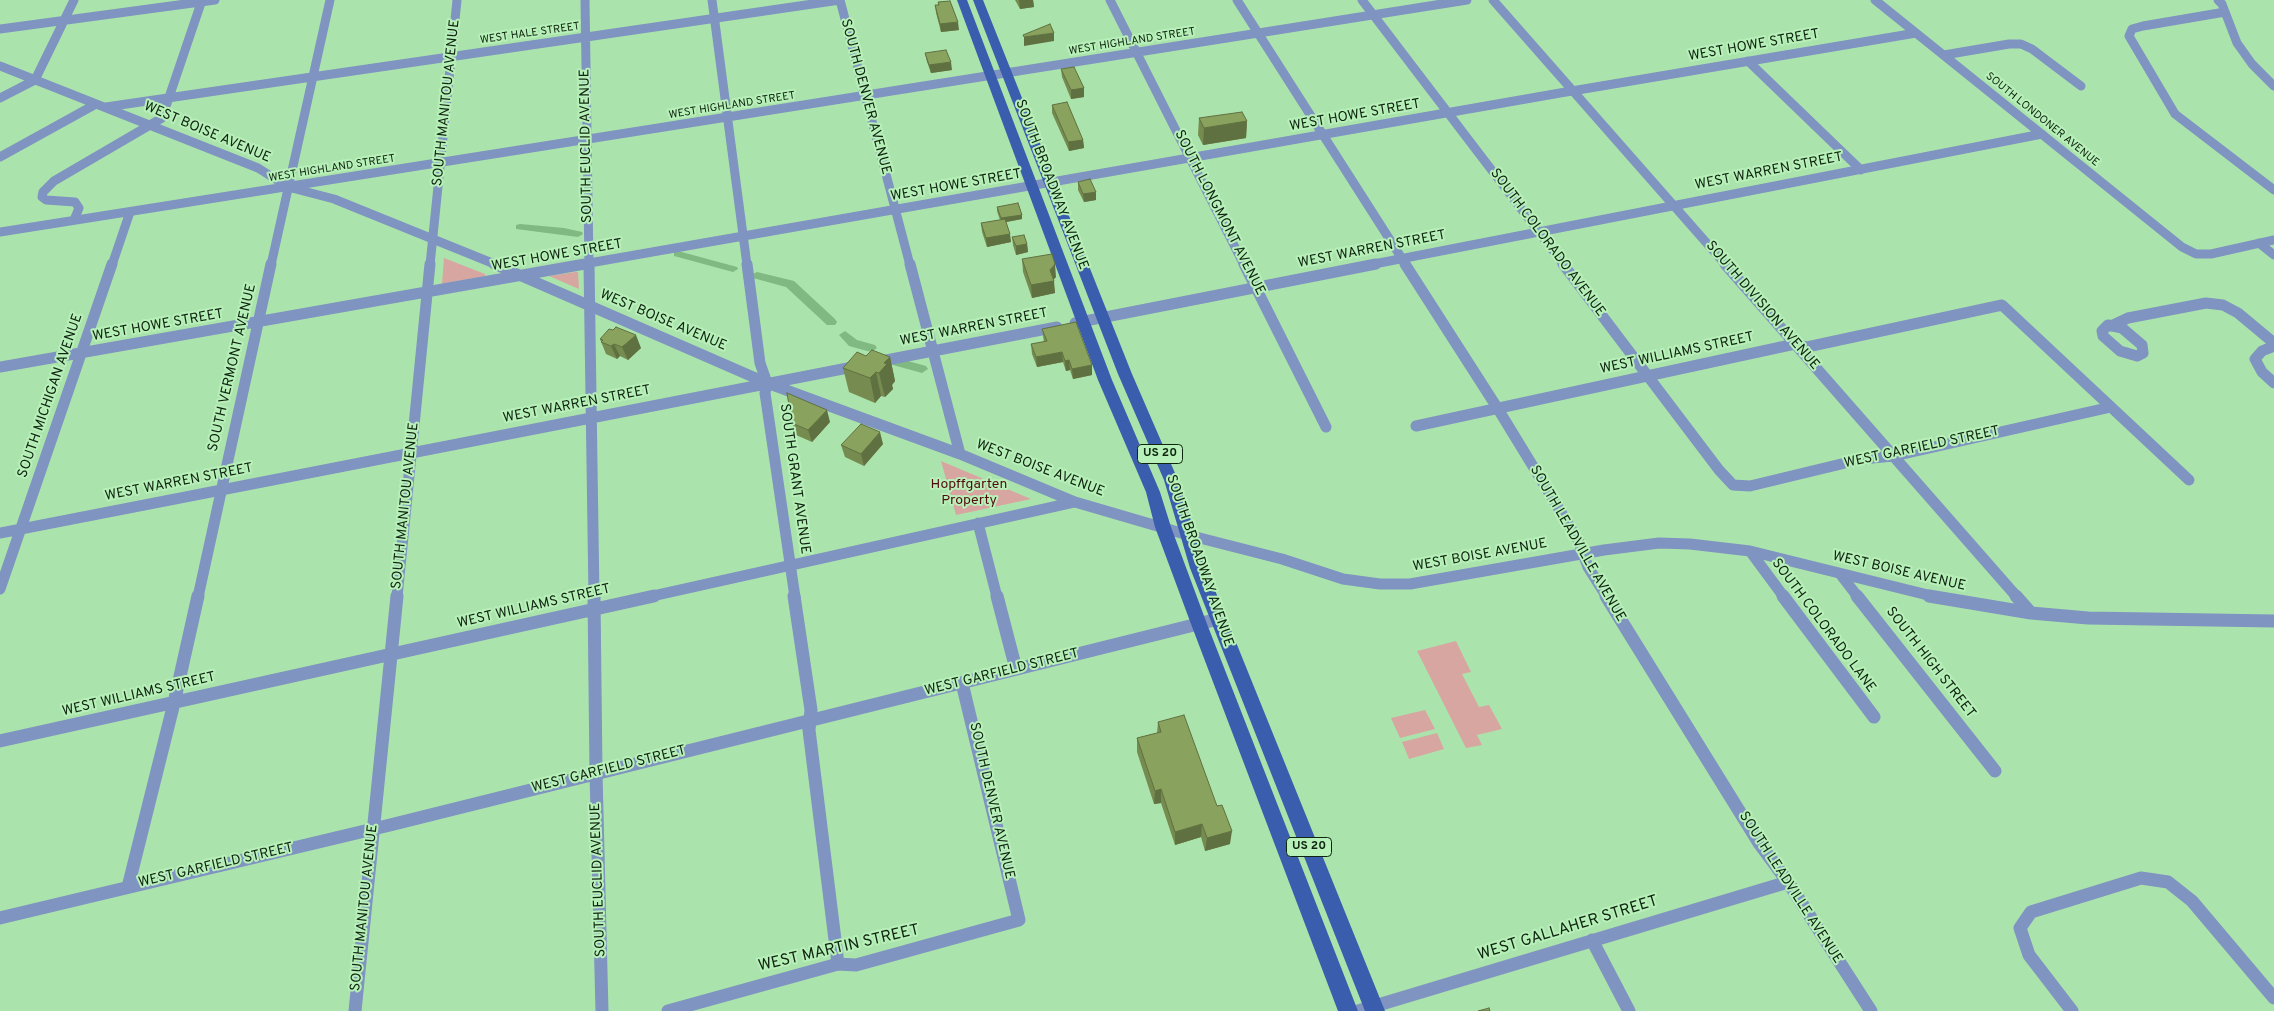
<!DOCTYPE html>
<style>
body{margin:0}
canvas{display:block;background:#abe3ac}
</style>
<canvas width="2274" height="1011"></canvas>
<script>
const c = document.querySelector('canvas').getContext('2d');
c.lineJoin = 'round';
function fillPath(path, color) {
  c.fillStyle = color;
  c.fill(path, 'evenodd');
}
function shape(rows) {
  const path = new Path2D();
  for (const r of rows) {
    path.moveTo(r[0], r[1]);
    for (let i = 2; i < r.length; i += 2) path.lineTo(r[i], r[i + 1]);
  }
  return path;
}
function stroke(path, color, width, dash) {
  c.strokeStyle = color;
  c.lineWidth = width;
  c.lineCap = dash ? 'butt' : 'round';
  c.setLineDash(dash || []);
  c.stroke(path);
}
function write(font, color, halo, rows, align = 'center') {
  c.font = font + ' Overpass,sans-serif';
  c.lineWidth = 4;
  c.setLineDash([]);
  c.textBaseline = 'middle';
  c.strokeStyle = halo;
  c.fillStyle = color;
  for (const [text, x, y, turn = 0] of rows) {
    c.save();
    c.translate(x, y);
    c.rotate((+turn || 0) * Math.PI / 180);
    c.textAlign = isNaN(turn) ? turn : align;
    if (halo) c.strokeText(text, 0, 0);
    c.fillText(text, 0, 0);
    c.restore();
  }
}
const green = shape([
 [444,258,485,274,485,276,442,284],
 [578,272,579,289,549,276,575,272],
 [941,461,1031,499,956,515],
 [1456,641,1471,672,1462,674,1479,707,1489,705,1502,729,1477,735,1482,745,1466,748,1417,651],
 [1425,710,1435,729,1400,738,1391,718],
 [1437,733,1444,749,1409,759,1402,742]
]);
const canal = shape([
 [520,224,564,228,582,232,583,234,578,237,516,229,516,225,520,224],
 [678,251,737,267,738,269,733,272,674,256,674,252,678,251],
 [757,272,794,281,835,319,837,322,835,325,827,325,786,287,753,278,753,274,757,272],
 [845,331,857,340,875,345,877,348,871,352,849,346,839,335,845,331],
 [897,358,926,366,928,369,922,373,893,365,891,362,893,359,897,358]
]);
const minorFar2 = shape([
 [585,0,589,265],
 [712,0,747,265],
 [840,0,910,265],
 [1110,0,1244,265],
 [1237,0,1406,265],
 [1362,0,1564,265],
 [1493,0,1726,265],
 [1875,0,2182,247,2196,254,2211,254,2274,240],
 [2218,0,2222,4,2237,43,2252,64,2274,86],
 [2225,12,2143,26,2132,29,2129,36,2175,114,2274,190],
 [0,29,215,0],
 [1944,55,2009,44,2021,44,2032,49,2081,86],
 [1748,61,1861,170],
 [0,66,258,168,288,187,334,199,497,265],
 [0,98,35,80,74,0],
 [106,107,840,0],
 [0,157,96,104],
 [74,220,79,208,75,202,46,200,42,197,43,192,54,181,162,118,202,0],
 [0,232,1467,0],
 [2259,243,2274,255],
 [112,265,130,212],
 [271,265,330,0],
 [430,265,457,0],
 [578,265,1560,93,1916,33],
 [1369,265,2042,134]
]);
const minorFar1 = shape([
 [494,264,767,383,960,454,1075,502,1188,535,1282,559,1343,579,1380,584,1410,584,1604,550,1659,543,1690,544,1750,551,1936,597],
 [589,264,594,597],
 [747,264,760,363,767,383,765,393,795,597],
 [910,264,960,454],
 [1244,264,1326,427],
 [1405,264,1498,409,1578,540,1588,567,1607,597],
 [1563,264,1719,470,1733,485,1750,486,1862,459,1894,456,2111,407],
 [1725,264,2017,597],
 [1075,323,1376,264],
 [2108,325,2122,328,2142,345,2143,353,2137,356,2120,351,2103,336,2102,331,2108,325],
 [2111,326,2128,318,2206,303,2223,305,2238,313,2274,343],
 [2274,346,2262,351,2255,359,2262,372,2274,383],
 [876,362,1057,327],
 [0,367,585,264],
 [1416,426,1795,344,1807,347,2002,305,2189,480],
 [978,523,997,597],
 [0,533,858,366],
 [1750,551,1784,597],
 [1841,575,1858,597],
 [0,589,112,264],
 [198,597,271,264],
 [397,597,430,264],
 [648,597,1075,502]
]);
const minor = shape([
 [594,596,596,773,602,1011],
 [794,596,811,710,809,730,838,964],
 [997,596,1016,669],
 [1606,596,1759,843,1788,882,1871,1011],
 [1783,596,1874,717],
 [1857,596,1995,771],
 [1929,596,2031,613,2088,618,2274,621],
 [2016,596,2031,613],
 [0,741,654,596],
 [128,887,174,703,198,596],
 [0,918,390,825,1218,619],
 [1592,940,1629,1011],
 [355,1011,397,596],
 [668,1011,838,964,856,965,1019,920,962,683],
 [1358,1011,1788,882],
 [2072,1011,2029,955,2020,928,2031,912,2141,878,2168,882,2192,901,2274,998]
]);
const major = shape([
 [957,0,967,0,1112,380,1160,492,1171,527,1207,624,1358,1011,1338,1011,1191,624,1155,527,1146,492,1098,380,957,0],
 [973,0,983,0,1132,374,1178,480,1206,568,1385,1011,1365,1011,1190,568,1164,480,1118,374,973,0]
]);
const wall = shape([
 [1015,0,1033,0,1034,7,1020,9],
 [938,2,959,30,941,32,936,13,935,5,938,5],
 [925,53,952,70,931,73,927,62],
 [1061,69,1084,88,1084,97,1071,99,1062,77],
 [1052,105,1083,140,1084,148,1069,151,1052,113],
 [1199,118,1247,121,1246,138,1203,145,1198,135],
 [1078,182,1096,200,1084,202,1078,190],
 [997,207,1022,215,1022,219,1006,222,1011,242,987,247,982,232,981,223,1000,220,997,211],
 [1012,237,1027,244,1028,252,1016,255,1013,245],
 [1022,259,1056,277,1053,280,1055,293,1032,298,1023,272],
 [1042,329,1092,365,1092,375,1073,379,1070,370,1066,371,1063,362,1037,367,1032,354,1031,344,1044,342],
 [600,339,641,348,628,360,620,356,617,359,606,354],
 [866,356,890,357,895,381,892,385,893,389,885,397,881,396,875,403,849,392,843,368],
 [830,422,812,442,796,435,792,423],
 [883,444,864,466,845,457,841,445],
 [1158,722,1230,844,1205,851,1201,837,1175,845,1161,803,1154,804,1137,752,1137,738,1157,733]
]);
const shadedWall = shape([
 [1019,0,1033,0,1034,7,1020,9],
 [958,22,959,30,941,32,940,24],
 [1054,33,1054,41,1024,46,1024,37],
 [951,62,952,70,931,73,929,65],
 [1084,88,1084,97,1071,99,1071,90],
 [1247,121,1246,138,1203,145,1204,128],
 [1083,140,1084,148,1069,151,1068,142],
 [1096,192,1096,200,1084,202,1083,194],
 [1022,215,1022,219,1001,223,1001,218],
 [1010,234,1011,242,987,247,986,238],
 [1027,244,1028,252,1016,255,1016,246],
 [1055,264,1056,277,1052,281,1054,281,1055,293,1032,298,1031,285,1050,270],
 [636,335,641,348,628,360,622,347],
 [614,344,620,356,617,359,611,346],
 [1062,352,1063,362,1037,367,1036,357],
 [890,357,895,381,892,385,893,389,885,397,879,373,884,363],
 [1069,360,1070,370,1066,371,1065,361],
 [1092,365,1092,375,1073,379,1072,369],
 [876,372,881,396,875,403,870,378],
 [827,410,830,422,812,442,808,430],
 [880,432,883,444,864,466,861,454],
 [1161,789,1161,803,1154,804,1155,791],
 [1202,824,1201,837,1175,845,1175,832],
 [1232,831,1230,844,1205,851,1207,838]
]);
const building = shape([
 [950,1,958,22,940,24,935,5,939,5,938,2,950,1],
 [1050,24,1054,33,1024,37,1023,35,1050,24],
 [946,50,951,62,929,65,925,53,946,50],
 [1074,67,1084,88,1071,90,1061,69,1074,67],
 [1067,102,1083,140,1068,142,1052,105,1067,102],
 [1242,112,1247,121,1204,128,1199,118,1242,112],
 [1090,179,1096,192,1083,194,1078,182,1090,179],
 [1018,203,1022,215,1001,218,997,207,1018,203],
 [1005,219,1010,234,986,238,981,223,1005,219],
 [1024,235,1027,244,1016,246,1012,237,1024,235],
 [1052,254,1055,264,1050,270,1054,281,1031,285,1022,259,1052,254],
 [1076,322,1092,365,1072,369,1069,360,1065,361,1062,352,1036,357,1031,344,1047,341,1042,329,1076,322],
 [616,327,636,335,622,347,614,344,611,346,601,342,603,340,600,339,609,329,613,330,616,327],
 [872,350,890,357,884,363,887,364,879,373,876,372,870,378,843,368,857,352,866,356,872,350],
 [787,393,827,410,808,430,792,423,787,393],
 [861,424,880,432,861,454,841,445,861,424],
 [1184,715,1217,806,1222,805,1232,831,1207,838,1202,824,1175,832,1161,789,1155,791,1137,738,1161,732,1158,722,1184,715],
 [1489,1008,1490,1011,1478,1011,1489,1008]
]);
const farStreetnames = [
 ["WEST HALE STREET",530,34,-8],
 ["WEST HIGHLAND STREET",1132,42,-9],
 ["WEST HIGHLAND STREET",732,106,-9],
 ["SOUTH LONDONER AVENUE",2042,120,39],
 ["WEST HIGHLAND STREET",332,169,-9]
];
const shields = [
 [1160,454,45],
 [1309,847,45]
];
const shieldNames = [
 ["US 20",1160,454],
 ["US 20",1309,847]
];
const streetNames = [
 ["WEST HOWE STREET",1754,46,-10],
 ["SOUTH DENVER AVENUE",865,97,75],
 ["SOUTH MANITOU AVENUE",447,103,-84],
 ["WEST HOWE STREET",1355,116,-10],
 ["WEST BOISE AVENUE",207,133,23],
 ["SOUTH EUCLID AVENUE",587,146,-91],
 ["WEST WARREN STREET",1769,172,-11],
 ["SOUTH BROADWAY AVENUE",1051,185,69],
 ["WEST HOWE STREET",956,186,-10],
 ["SOUTH LONGMONT AVENUE",1219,213,63],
 ["SOUTH COLORADO AVENUE",1547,243,53],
 ["WEST WARREN STREET",1372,250,-11],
 ["WEST HOWE STREET",557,256,-10],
 ["SOUTH DIVISION AVENUE",1762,306,49],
 ["WEST BOISE AVENUE",663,321,23],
 ["WEST HOWE STREET",158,326,-10],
 ["WEST WARREN STREET",974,328,-11],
 ["WEST WILLIAMS STREET",1677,354,-12],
 ["SOUTH VERMONT AVENUE",233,368,-77],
 ["SOUTH MICHIGAN AVENUE",51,396,-71],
 ["WEST WARREN STREET",577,405,-11],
 ["WEST GARFIELD STREET",1922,448,-12],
 ["WEST BOISE AVENUE",1040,469,21],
 ["SOUTH GRANT AVENUE",794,479,82],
 ["WEST WARREN STREET",179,483,-11],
 ["SOUTH MANITOU AVENUE",406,506,-84],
 ["SOUTH LEADVILLE AVENUE",1577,544,60],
 ["WEST BOISE AVENUE",1480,556,-10],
 ["SOUTH BROADWAY AVENUE",1199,561,71],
 ["WEST BOISE AVENUE",1899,572,13],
 ["WEST WILLIAMS STREET",534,607,-13],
 ["SOUTH COLORADO LANE",1823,626,53],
 ["SOUTH HIGH STREET",1930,663,52],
 ["WEST GARFIELD STREET",1002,673,-14],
 ["WEST WILLIAMS STREET",139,695,-13],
 ["WEST GARFIELD STREET",609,770,-14],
 ["SOUTH DENVER AVENUE",991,801,77],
 ["WEST GARFIELD STREET",216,866,-13],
 ["SOUTH EUCLID AVENUE",599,880,-92],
 ["SOUTH LEADVILLE AVENUE",1790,888,57],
 ["SOUTH MANITOU AVENUE",365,908,-84]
];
const parkNames = [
 ["Hopffgarten",969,485],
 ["Property",969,501]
];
const nearStreetnames = [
 ["WEST GALLAHER STREET",1568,929,-17],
 ["WEST MARTIN STREET",839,949,-13]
];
fillPath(green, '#d8a6a1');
fillPath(canal, '#81b982');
stroke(minorFar2, '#7f94c1', 9);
stroke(minorFar1, '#7f94c1', 11);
stroke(minor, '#7f94c1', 13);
fillPath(major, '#3b5dad');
fillPath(wall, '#768b50');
fillPath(shadedWall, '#607141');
fillPath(building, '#89a25d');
stroke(building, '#607141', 1);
write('11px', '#0f2510', '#b8f0b9', farStreetnames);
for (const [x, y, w] of shields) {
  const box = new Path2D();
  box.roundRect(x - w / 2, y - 9.5, w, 19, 4);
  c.fillStyle = '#b8f0b9';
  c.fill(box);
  stroke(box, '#0f2510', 1);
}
write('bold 12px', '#0f2510', null, shieldNames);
write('14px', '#0f2510', '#b8f0b9', streetNames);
write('14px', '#530c0e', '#b8f0b9', parkNames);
write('16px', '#0f2510', '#b8f0b9', nearStreetnames);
</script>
